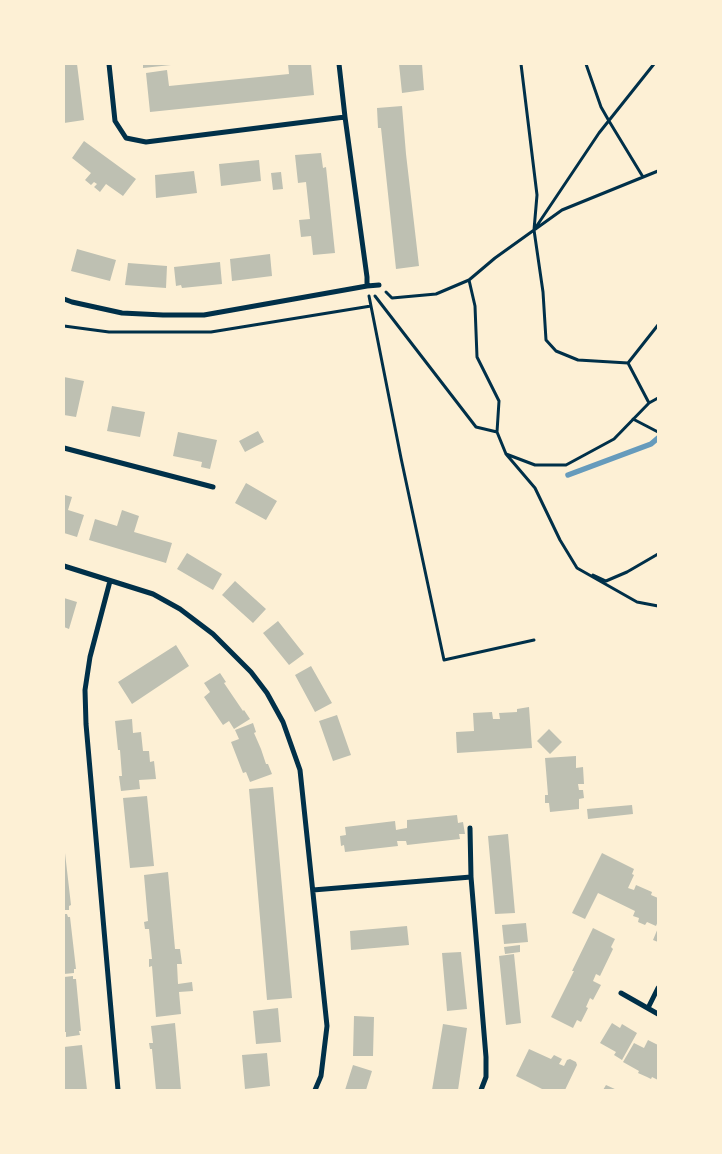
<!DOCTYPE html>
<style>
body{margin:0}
#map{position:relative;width:722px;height:1154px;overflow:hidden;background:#fdf0d5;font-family:Mulish,sans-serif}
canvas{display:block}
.frame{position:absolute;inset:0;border:65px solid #fdf0d5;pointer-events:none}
</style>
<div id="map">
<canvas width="722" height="1154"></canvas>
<div class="frame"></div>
</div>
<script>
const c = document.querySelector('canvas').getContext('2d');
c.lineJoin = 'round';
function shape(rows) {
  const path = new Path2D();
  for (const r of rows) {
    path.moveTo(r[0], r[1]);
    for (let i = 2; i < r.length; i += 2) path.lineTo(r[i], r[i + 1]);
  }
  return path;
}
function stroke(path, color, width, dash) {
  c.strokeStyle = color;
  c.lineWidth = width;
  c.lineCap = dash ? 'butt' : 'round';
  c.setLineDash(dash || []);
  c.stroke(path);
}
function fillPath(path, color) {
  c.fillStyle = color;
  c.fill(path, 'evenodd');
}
const stream = shape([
 [568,475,651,444,658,438]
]);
const building = shape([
 [64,64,77,64,84,120,64,123],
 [143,64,171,64,171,65,143,68],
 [288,64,311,64,314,95,150,112,146,73,167,70,169,86,289,74],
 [399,64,422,64,424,90,402,93],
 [402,106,406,154,419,266,396,269,381,128,378,128,377,108],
 [84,141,136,179,123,196,106,184,100,192,94,187,97,184,94,182,91,185,85,180,91,173,72,158],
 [321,153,323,168,326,167,335,253,313,255,311,236,301,237,299,220,310,219,306,182,298,183,295,155],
 [259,160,261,181,221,186,219,164],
 [194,171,197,193,156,198,155,175],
 [281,172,283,189,273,190,271,173],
 [77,249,116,260,110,281,71,271],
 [270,254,272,276,232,281,230,259],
 [220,262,222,284,182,288,181,285,176,286,174,267],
 [128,263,167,266,166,288,125,285],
 [64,377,84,381,76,417,64,415],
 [112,406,145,412,140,437,107,431],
 [258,431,264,442,245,452,239,441],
 [178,432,217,440,210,469,201,467,202,462,173,456],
 [246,483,277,501,266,520,235,503],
 [65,495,72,497,68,510,84,515,77,537,64,533,64,500],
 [122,510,139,516,134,532,172,543,166,563,89,540,95,519,117,526],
 [187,553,222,574,213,590,177,569],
 [235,581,266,609,253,623,222,595],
 [64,598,77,602,69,629,64,627],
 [278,621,304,654,289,665,263,633],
 [176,645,189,666,132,704,118,682],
 [311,666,332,703,315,712,295,675],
 [220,673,226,682,224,683,243,711,244,710,250,719,234,729,229,721,223,725,204,697,210,692,204,683],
 [529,707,532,748,457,753,456,732,474,731,473,713,492,712,493,719,500,719,499,713,517,712,517,709],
 [337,715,351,755,333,761,319,721],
 [132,719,133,733,141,732,143,751,149,751,150,762,154,761,156,779,139,780,140,789,121,791,119,776,122,776,120,750,118,750,115,721],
 [253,723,256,732,254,733,261,749,266,764,268,764,272,774,250,782,246,772,243,773,231,742,239,739,235,730],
 [549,729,562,742,550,754,537,741],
 [576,756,576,768,583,767,584,784,578,784,579,790,583,790,584,798,579,799,579,809,550,812,549,803,545,803,545,795,548,795,545,758],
 [273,787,292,998,267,1000,249,789],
 [147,796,154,866,130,868,123,798],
 [632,805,633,814,588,819,587,809],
 [457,815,458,823,463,822,465,834,459,834,460,839,407,845,406,841,397,841,398,846,345,852,344,845,341,846,340,836,346,835,345,827,395,821,396,830,401,829,407,828,407,820],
 [508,834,515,913,495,914,488,836],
 [64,853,65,853,71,905,69,906,69,910,64,910],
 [602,853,634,869,632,874,634,875,628,888,634,890,636,885,652,892,651,895,658,898,658,921,656,926,647,922,645,925,638,922,639,918,633,916,635,911,598,893,585,919,572,913],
 [168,872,175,949,180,949,182,964,177,964,178,984,192,982,193,991,179,992,181,1014,156,1017,152,966,149,967,149,959,152,959,149,929,145,929,144,922,148,921,144,875],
 [64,914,67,914,68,917,70,917,76,969,74,969,74,973,64,974],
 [526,923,528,942,504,944,502,925],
 [407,926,409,945,351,950,350,931],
 [593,928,615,939,611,947,613,949,600,976,596,974,593,981,601,985,593,1000,590,998,586,1007,588,1008,581,1022,577,1020,573,1028,551,1017,574,971,572,971],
 [658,928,658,942,653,940],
 [520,945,520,952,505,954,504,947],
 [461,952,467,1009,447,1011,442,953],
 [514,954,521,1023,506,1025,499,956],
 [73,976,73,979,76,979,81,1031,79,1031,80,1035,66,1037,66,1032,64,1032,64,977],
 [278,1008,281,1042,256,1044,253,1011],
 [354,1016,374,1017,373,1056,353,1056],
 [175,1023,181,1090,156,1090,152,1049,150,1049,149,1043,153,1043,151,1026],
 [612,1023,620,1028,622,1024,637,1033,622,1060,614,1055,616,1052,600,1043],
 [443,1024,467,1028,458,1090,432,1090],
 [648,1040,658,1045,658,1080,652,1077,651,1079,647,1077,638,1073,639,1071,623,1062,634,1043,644,1048],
 [82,1045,87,1090,64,1090,64,1047],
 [529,1049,551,1059,554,1055,562,1059,559,1064,564,1066,567,1060,570,1059,576,1062,577,1065,565,1090,544,1090,516,1076],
 [267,1053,270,1086,245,1089,242,1055],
 [353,1065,372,1071,366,1090,345,1090],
 [606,1085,617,1090,603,1090]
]);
const path = shape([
 [521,64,537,195,534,230,543,292,546,340,556,351,578,360,628,363,658,325],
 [586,64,601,107,609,121,643,177],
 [536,227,599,133,654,64],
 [469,280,475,306,477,357,499,401,497,432,506,454,535,488,560,540,577,568,637,602,658,606],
 [386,292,392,298,436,294,469,280,495,258,562,210,658,171],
 [369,296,401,458,444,660,534,640],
 [375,296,476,427,497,432],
 [64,326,109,332,211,332,371,306],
 [628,363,649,403],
 [633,419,658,432],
 [506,454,535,465,566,465,614,439,649,403,658,398],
 [593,575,606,581,627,572,658,554]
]);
const minor = shape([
 [109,64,115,121,126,138,146,142,345,117],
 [367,286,379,285],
 [64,299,72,302,122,313,163,315,204,315,367,286,367,277,345,117,339,64],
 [64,448,213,487],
 [64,566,153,594,180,609,213,634,251,672,267,693,283,722,300,770,327,1026,321,1076,315,1090],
 [110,581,90,657,85,690,86,724,118,1090],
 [470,828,471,877,486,1057,486,1077,481,1090],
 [313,890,471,877],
 [621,993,658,1014],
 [648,1008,658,988]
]);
stroke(stream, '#669bbc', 5.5);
fillPath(building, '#bec0b2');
stroke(path, '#003049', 3);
stroke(minor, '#003049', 5);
</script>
